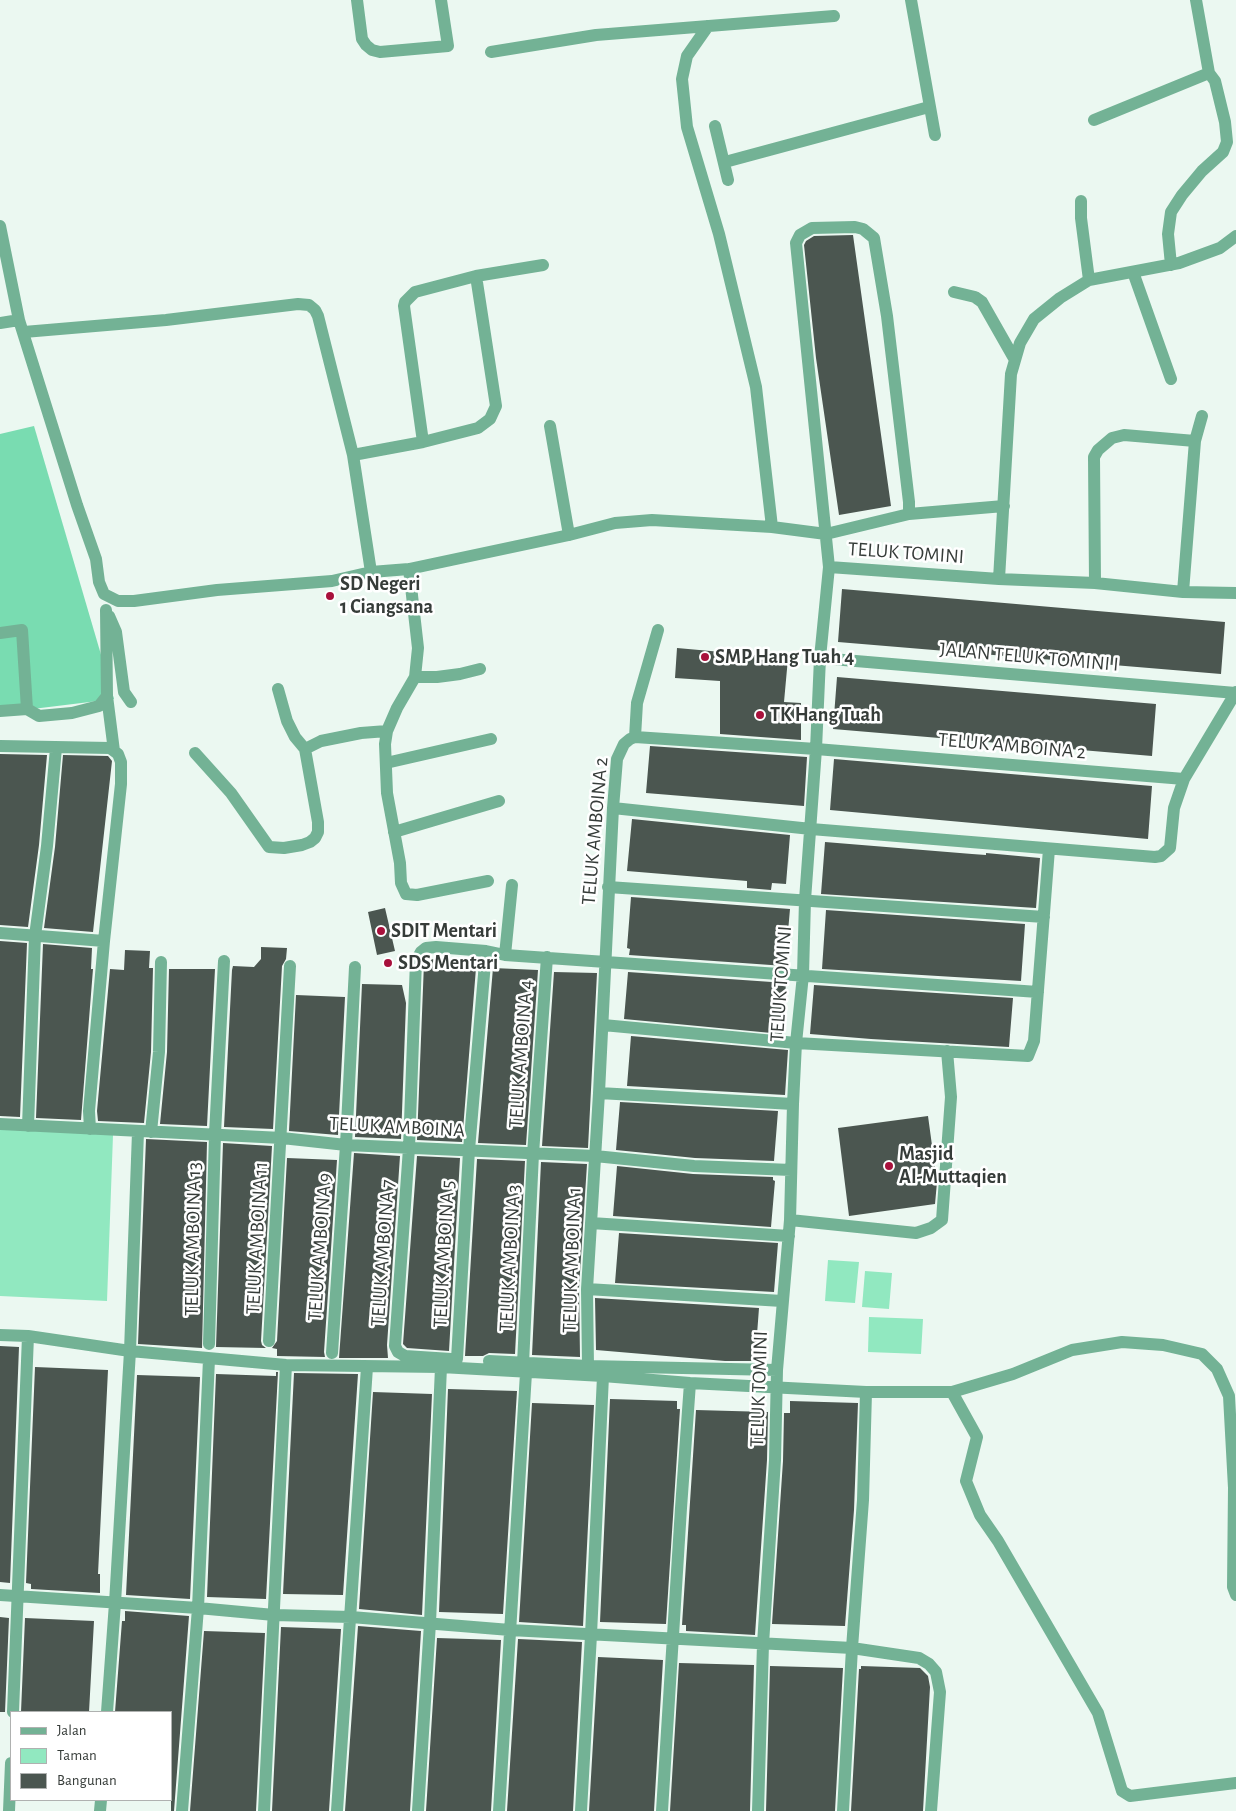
<!DOCTYPE html>
<style>
body{margin:0}
#map{position:relative;width:1236px;height:1811px;overflow:hidden;background:#ebf8f1;font-family:"Alegreya Sans",sans-serif}
canvas{display:block}
.legend{position:absolute;left:10px;top:1711px;width:162px;height:90px;box-sizing:border-box;background:#fff;border:1px solid #afb1b0;margin:0;padding:6px 9px;list-style:none;font-size:15px;color:#363c39}
.legend li{display:flex;align-items:center;gap:10px;height:25px}
.legend b{width:25px;border:1px solid #afb1b0}
</style>
<div id="map">
<canvas width="1236" height="1811"></canvas>
<ul class="legend">
<li><b style="height:6px;background:#73b295"></b>Jalan</li>
<li><b style="height:14px;background:#91e8c0"></b>Taman</li>
<li><b style="height:14px;background:#4b5650"></b>Bangunan</li>
</ul>
</div>
<script>
const c = document.querySelector('canvas').getContext('2d');
c.lineJoin = 'round';
function fillPath(path, color) {
  c.fillStyle = color;
  c.fill(path, 'evenodd');
}
function shape(rows) {
  const path = new Path2D();
  for (const r of rows) {
    path.moveTo(r[0], r[1]);
    for (let i = 2; i < r.length; i += 2) path.lineTo(r[i], r[i + 1]);
  }
  return path;
}
function stroke(path, color, width, dash) {
  c.strokeStyle = color;
  c.lineWidth = width;
  c.lineCap = dash ? 'butt' : 'round';
  c.setLineDash(dash || []);
  c.stroke(path);
}
function write(font, color, halo, rows, align = 'center') {
  c.font = font + ' "Alegreya Sans",sans-serif';
  c.lineWidth = 5;
  c.setLineDash([]);
  c.textBaseline = 'middle';
  c.strokeStyle = halo;
  c.fillStyle = color;
  for (const [text, x, y, turn = 0] of rows) {
    c.save();
    c.translate(x, y);
    c.rotate((+turn || 0) * Math.PI / 180);
    c.textAlign = isNaN(turn) ? turn : align;
    if (halo) c.strokeText(text, 0, 0);
    c.fillText(text, 0, 0);
    c.restore();
  }
}
const green = shape([
 [0,1128,113,1135,107,1301,0,1296],
 [828,1260,859,1262,855,1303,825,1301],
 [865,1271,892,1273,889,1309,862,1307],
 [869,1317,923,1319,921,1354,868,1352]
]);
const forest = shape([
 [34,426,114,699,0,713,0,434]
]);
const building = shape([
 [853,235,891,506,839,515,816,358,804,245,806,241,814,236],
 [842,589,1225,622,1221,674,838,642],
 [677,648,788,658,784,702,801,703,801,740,720,734,720,681,675,678],
 [837,677,1156,704,1152,756,833,729],
 [650,746,807,757,804,806,646,793],
 [0,754,47,755,39,845,28,927,0,925],
 [63,755,108,756,112,761,93,932,44,928,55,847],
 [834,759,1152,786,1148,839,830,810],
 [632,819,790,835,786,884,772,883,771,890,747,888,747,881,627,871],
 [825,842,972,854,986,855,986,853,1040,858,1036,908,821,894],
 [631,897,790,909,785,966,629,955,630,949,627,948],
 [385,908,395,951,377,955,368,912],
 [826,910,1025,924,1021,981,822,969],
 [0,941,27,943,20,1117,0,1116],
 [43,944,92,948,91,969,93,969,81,1120,36,1118],
 [261,947,287,948,286,959,282,966,273,1129,224,1127,232,970,233,966,254,967,261,959],
 [125,950,150,951,149,968,153,968,151,1052,144,1123,98,1121,97,1111,110,969,124,970],
 [426,959,473,961,473,968,476,968,462,1142,417,1140,424,963],
 [493,968,538,970,526,1145,478,1143],
 [169,969,215,969,207,1126,160,1124,167,1052],
 [554,972,597,973,588,1148,542,1146],
 [628,972,786,983,782,1034,624,1019],
 [362,984,402,985,406,1003,401,1139,355,1137],
 [814,985,1013,998,1009,1047,871,1039,810,1034],
 [296,995,345,997,338,1135,289,1131],
 [631,1036,788,1050,785,1095,627,1086],
 [620,1102,778,1111,774,1161,695,1158,616,1150],
 [928,1116,937,1182,935,1204,849,1216,838,1128],
 [146,1139,207,1142,202,1348,138,1344],
 [223,1143,272,1146,261,1341,262,1345,266,1348,216,1347],
 [354,1153,400,1156,387,1345,388,1358,339,1358],
 [417,1156,460,1158,449,1351,407,1348,403,1344],
 [287,1158,337,1160,324,1352,325,1357,277,1356,277,1349,272,1348,277,1341],
 [477,1159,525,1161,515,1354,489,1353,483,1356,465,1356],
 [541,1162,587,1164,579,1288,580,1357,532,1355],
 [617,1166,693,1174,773,1177,773,1180,775,1181,771,1227,613,1216],
 [619,1233,778,1243,774,1292,615,1283],
 [595,1298,759,1308,755,1361,725,1361,596,1350],
 [0,1346,19,1347,10,1583,0,1582],
 [35,1367,108,1370,98,1574,100,1574,100,1593,31,1589,31,1584,26,1583],
 [276,1372,278,1372,266,1599,207,1597,216,1374,276,1376],
 [294,1373,358,1374,343,1595,283,1594],
 [137,1375,200,1377,190,1599,126,1595],
 [448,1389,517,1391,503,1614,439,1612],
 [373,1392,432,1394,422,1615,359,1609],
 [610,1399,677,1401,677,1409,680,1409,666,1624,600,1622],
 [790,1401,858,1403,854,1510,845,1626,772,1624,783,1461,784,1413,790,1413],
 [532,1403,594,1405,583,1626,519,1622],
 [696,1410,768,1412,767,1460,755,1635,686,1631,686,1625,682,1625],
 [125,1611,189,1616,174,1811,171,1811,171,1712,115,1712,122,1621,125,1621],
 [0,1617,9,1618,5,1712,0,1712],
 [25,1618,94,1621,89,1712,21,1712],
 [358,1626,421,1631,410,1811,345,1811],
 [281,1627,341,1629,329,1811,272,1811],
 [204,1631,265,1633,256,1811,190,1811],
 [437,1638,501,1640,491,1811,426,1811],
 [518,1639,582,1642,573,1811,507,1811],
 [598,1657,663,1660,654,1811,589,1811],
 [679,1663,754,1665,750,1811,670,1811],
 [770,1666,843,1668,835,1811,766,1811],
 [861,1666,920,1668,928,1676,930,1687,923,1811,851,1811,859,1669,861,1669]
]);
const minor = shape([
 [357,0,362,39,366,45,372,50,380,52,448,46,441,0],
 [911,0,935,135],
 [708,26,687,56,682,79,687,127,719,234,756,387,772,527],
 [491,52,596,35,834,16],
 [1094,120,1209,73],
 [715,126,728,180],
 [725,162,929,107],
 [0,226,19,320,77,505,96,559,99,582,104,594,118,601,134,601,217,590,332,581,371,572,409,569,569,535,615,523,652,520,772,527,826,534,909,514,1004,506],
 [1171,265,1168,234,1171,212,1182,195,1202,171,1223,152,1227,142,1225,122,1215,81,1209,73,1196,0],
 [1133,272,1171,379],
 [1089,280,1179,263,1220,248,1236,236],
 [954,292,975,297,982,302,1015,360],
 [0,323,19,320],
 [24,332,166,320,298,304,309,305,315,310,318,316,353,455,371,572],
 [550,426,569,535],
 [423,442,404,306,405,302,415,292,476,276,543,265],
 [353,455,423,442,478,428,490,419,496,406,476,276],
 [829,567,796,243,800,235,812,228,855,227,863,229,874,238,887,316,909,502,909,514],
 [409,569,418,648,415,677,397,708,387,731,385,744,387,793,400,863,401,883,406,894,417,895,488,881],
 [999,579,1011,374,1020,343,1034,319,1060,298,1089,280,1081,218,1081,201],
 [1095,583,1094,457,1098,450,1112,438,1124,435,1195,441],
 [1183,592,1195,441,1202,416],
 [109,616,116,632,124,692,131,702],
 [0,633,22,630,27,709],
 [820,658,1236,693],
 [415,677,437,677,460,674,480,669],
 [278,689,287,721,295,737,305,749],
 [107,696,114,751],
 [0,711,27,709,39,716,72,713,99,706,107,696,106,610],
 [635,737,637,703,658,630],
 [0,746,110,748,118,754,121,762,121,784,104,941,89,1111,90,1129],
 [195,753,231,793,269,847,284,848,302,845,310,842,315,838,318,832,318,822,305,749,321,741,361,733,387,731],
 [386,763,491,739],
 [613,808,811,829,1155,857,1161,856,1170,848,1174,808,1184,779,1236,692],
 [394,832,499,801],
 [608,887,1044,917],
 [0,933,104,941],
 [505,955,512,885],
 [603,1025,796,1043,1028,1056,1034,1041,1049,849],
 [599,1093,793,1104],
 [0,1124,282,1138,346,1145,595,1156,694,1166,791,1170],
 [28,1126,35,936,47,846,56,748],
 [151,1132,159,1052,161,962],
 [790,1220,916,1233,931,1228,942,1220,951,1097,947,1051],
 [591,1223,789,1236],
 [587,1289,782,1301],
 [0,1335,28,1336,130,1351,286,1365,441,1367,603,1376,690,1383,866,1392,952,1392,1013,1374,1072,1350,1122,1342,1163,1345,1202,1354,1217,1369,1229,1396,1234,1488,1233,1587,1236,1595],
 [269,1341,290,966],
 [209,1344,215,1134,224,961],
 [332,1353,346,1145,355,967],
 [451,1359,405,1356,398,1352,395,1346,409,1148,416,961,421,952,426,948,436,947,486,951,505,955,1038,992],
 [457,1359,469,1150,486,951],
 [489,1361,588,1366,777,1370],
 [523,1364,533,1154,547,957],
 [588,1366,587,1289,599,1093,613,808,617,759,624,744,630,739,635,737,816,749,1184,779],
 [952,1392,977,1437,966,1481,980,1515,998,1541,1098,1713,1122,1791,1130,1796,1236,1783],
 [0,1595,198,1608,274,1615,351,1617,510,1630,852,1648,919,1658,929,1664,936,1672,940,1692,931,1811],
 [13,1712,28,1336],
 [107,1712,115,1603,130,1351,138,1132],
 [9,1811,11,1763],
 [100,1811,101,1800],
 [182,1811,198,1608,209,1359],
 [264,1811,286,1365],
 [337,1811,367,1367],
 [418,1811,430,1623,441,1367],
 [499,1811,526,1373],
 [581,1811,591,1635,603,1376],
 [662,1811,681,1508,690,1383],
 [758,1811,763,1644,775,1460,777,1370,790,1220,793,1104,796,1043,803,975,805,900,816,749,820,658,829,567,999,579,1095,583,1183,592,1236,593],
 [843,1811,852,1648,863,1500,866,1392]
]);
const markers = [
 [330,596,5,"#a8113c"],
 [705,657,5,"#a8113c"],
 [760,715,5,"#a8113c"],
 [381,931,5,"#a8113c"],
 [388,963,5,"#a8113c"],
 [889,1166,5,"#a8113c"]
];
const streetNames = [
 ["TELUK TOMINI",906,553,4],
 ["JALAN TELUK TOMINI I",1029,657,5],
 ["TELUK AMBOINA 2",1012,746,5],
 ["TELUK AMBOINA 2",595,831,-85],
 ["TELUK TOMINI",781,984,-86],
 ["TELUK AMBOINA 4",521,1054,-86],
 ["TELUK AMBOINA",397,1127,3],
 ["TELUK AMBOINA 11",257,1238,-87],
 ["TELUK AMBOINA 13",193,1239,-89],
 ["TELUK AMBOINA 9",320,1247,-86],
 ["TELUK AMBOINA 7",383,1253,-86],
 ["TELUK AMBOINA 5",444,1254,-87],
 ["TELUK AMBOINA 3",510,1258,-87],
 ["TELUK AMBOINA 1",572,1260,-88],
 ["TELUK TOMINI",759,1389,-88]
];
const poiNames = [
 ["SD Negeri",340,584],
 ["1 Ciangsana",340,607],
 ["SMP Hang Tuah 4",715,657],
 ["TK Hang Tuah",770,715],
 ["SDIT Mentari",391,931],
 ["SDS Mentari",398,963],
 ["Masjid",899,1154],
 ["Al-Muttaqien",899,1177]
];
fillPath(green, '#91e8c0');
fillPath(forest, '#79dcb1');
fillPath(building, '#4b5650');
stroke(minor, '#73b295', 12);
for (const [x, y, r, color] of markers) {
  const dot = new Path2D();
  dot.arc(x, y, r, 0, 2 * Math.PI);
  c.fillStyle = color;
  c.fill(dot);
  stroke(dot, '#fff', 2);
}
write('20px', '#363c39', '#fff', streetNames);
write('bold 20px', '#363c39', '#fff', poiNames, 'left');
</script>
